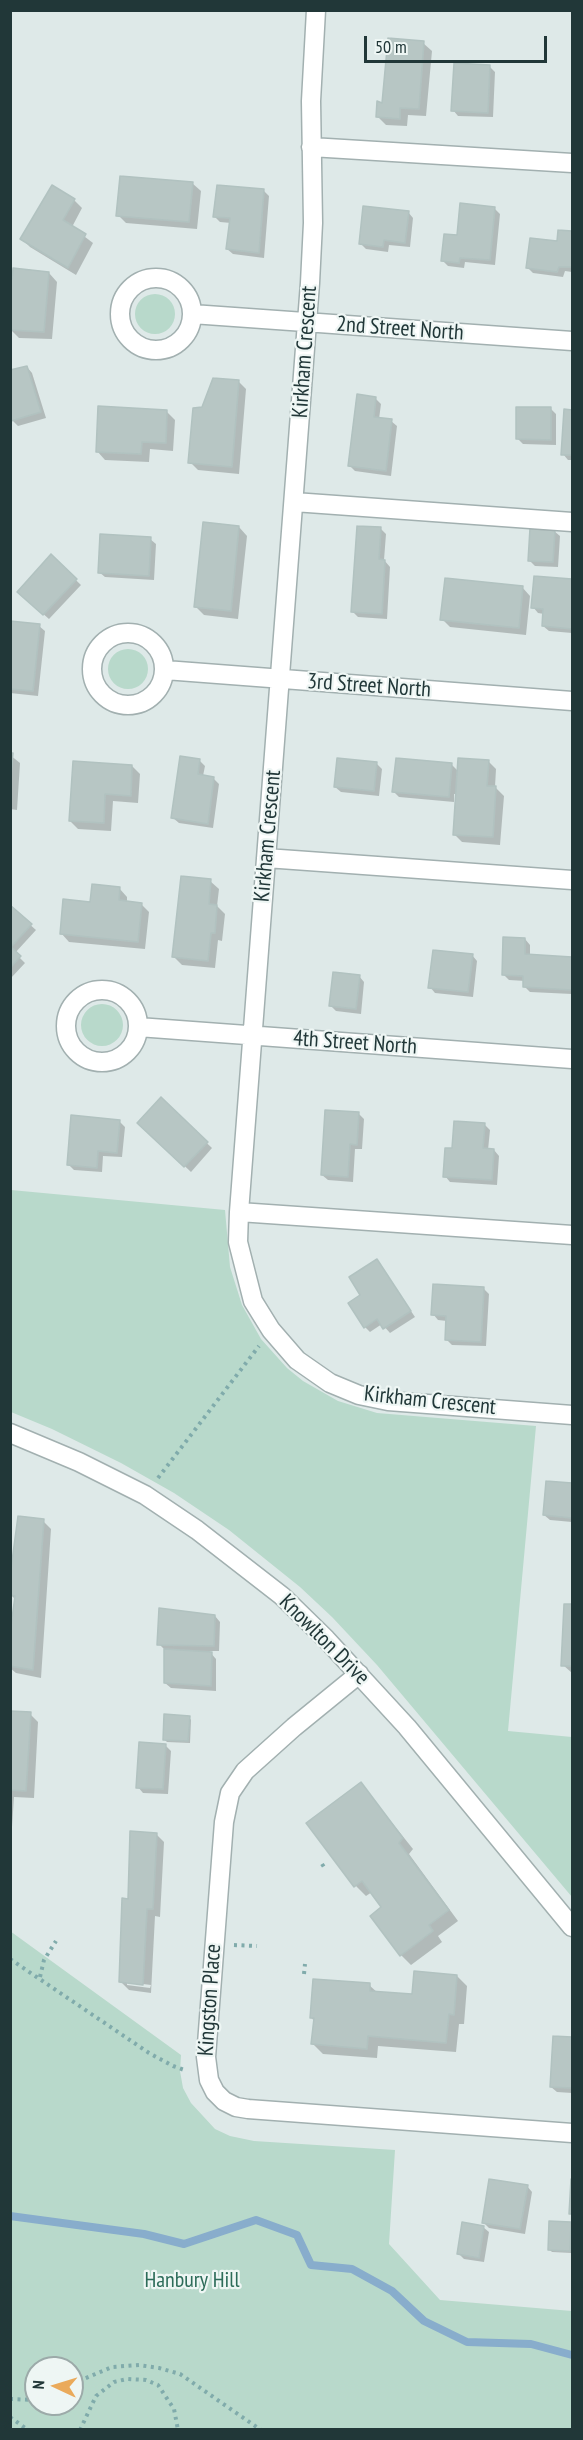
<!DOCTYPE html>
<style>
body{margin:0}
#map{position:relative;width:583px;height:2440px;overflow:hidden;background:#dee9e8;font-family:"PT Sans Narrow",sans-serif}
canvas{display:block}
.frame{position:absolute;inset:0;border:12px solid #213738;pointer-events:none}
.north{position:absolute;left:24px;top:2356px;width:60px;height:60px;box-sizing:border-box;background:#eef6f4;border:2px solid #9caaa9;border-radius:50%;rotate:274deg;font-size:16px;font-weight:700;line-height:24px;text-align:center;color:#213738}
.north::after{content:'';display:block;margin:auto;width:21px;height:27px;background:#eaaa5b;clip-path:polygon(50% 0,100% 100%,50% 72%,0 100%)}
.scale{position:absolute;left:364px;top:36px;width:183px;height:27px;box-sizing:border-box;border:3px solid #213738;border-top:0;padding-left:8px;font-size:18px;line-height:21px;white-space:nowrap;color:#213738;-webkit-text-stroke:4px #eef6f4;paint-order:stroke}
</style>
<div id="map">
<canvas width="583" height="2440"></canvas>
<div class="frame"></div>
<div class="north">N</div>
<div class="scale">50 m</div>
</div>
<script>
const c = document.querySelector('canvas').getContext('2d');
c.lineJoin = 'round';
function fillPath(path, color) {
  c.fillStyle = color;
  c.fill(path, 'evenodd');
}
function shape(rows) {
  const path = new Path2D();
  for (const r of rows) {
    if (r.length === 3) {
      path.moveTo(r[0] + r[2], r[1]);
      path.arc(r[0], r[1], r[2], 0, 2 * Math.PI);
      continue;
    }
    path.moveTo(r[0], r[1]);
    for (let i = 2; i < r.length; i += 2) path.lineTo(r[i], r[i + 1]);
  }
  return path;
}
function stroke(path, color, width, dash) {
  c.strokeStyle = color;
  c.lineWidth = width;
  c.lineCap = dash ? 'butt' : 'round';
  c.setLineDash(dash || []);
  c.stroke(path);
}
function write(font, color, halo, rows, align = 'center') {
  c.font = font + ' "PT Sans Narrow",sans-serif';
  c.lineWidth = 4.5;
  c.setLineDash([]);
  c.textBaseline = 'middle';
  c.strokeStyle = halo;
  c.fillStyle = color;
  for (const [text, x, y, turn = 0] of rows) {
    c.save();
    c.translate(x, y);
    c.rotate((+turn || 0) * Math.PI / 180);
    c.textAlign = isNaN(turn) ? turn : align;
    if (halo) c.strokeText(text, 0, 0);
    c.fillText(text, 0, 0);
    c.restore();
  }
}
const green = shape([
 [155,314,20],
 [128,669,20],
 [102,1025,21],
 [11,1190,225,1210,230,1267,242,1305,261,1339,287,1368,303,1381,338,1401,377,1413,536,1426,508,1731,572,1737,572,1897,377,1665,332,1617,300,1587,229,1530,174,1493,121,1463,52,1429,11,1412],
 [10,1931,181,2055,180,2071,183,2088,191,2103,215,2129,230,2136,254,2141,395,2150,389,2244,440,2300,572,2311,572,2429,11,2429],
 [36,2368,72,2368,72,2404,36,2404]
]);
const shadow = shape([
 [423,43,432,51,426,116,408,115,407,126,386,125,378,117],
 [490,67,495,72,493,117,458,116,453,110],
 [192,183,201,191,197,229,126,223,118,215],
 [264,191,269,196,264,258,233,254,227,249,231,223,220,222,215,217],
 [74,200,82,208,72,227,93,243,76,275,30,247,22,239],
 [494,208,500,214,495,265,465,262,464,268,448,266,443,261,458,237],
 [408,212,413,218,410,247,389,245,388,252,366,249,361,244],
 [559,232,572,233,572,272,565,271,563,277,533,273,528,268,558,243],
 [49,273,57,282,52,339,19,338,11,330],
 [27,367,32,373,46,418,18,426,13,421,10,413,10,372],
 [238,381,246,389,239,474,198,470,190,462,203,408],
 [375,398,381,404,379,419,391,421,397,426,391,476,355,471,349,465],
 [550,408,556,414,556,445,523,444,518,439],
 [565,411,572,411,572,460,568,460,563,454],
 [167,412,175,420,173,451,150,449,149,462,105,460,97,451],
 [239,527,247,536,238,619,204,615,196,607],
 [381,529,386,534,384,560,390,567,387,619,358,617,352,611],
 [554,531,560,536,558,567,535,566,529,560],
 [150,539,156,544,154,580,105,577,99,572],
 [51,556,81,585,49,619,24,597],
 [536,577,572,581,572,633,549,631,543,626,544,614,538,613,533,607],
 [522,587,530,596,526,635,450,627,442,619],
 [10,622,39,626,45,631,38,696,10,693],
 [10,755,20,763,17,810,10,809],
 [200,761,205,766,203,776,213,778,219,784,213,828,179,823,173,818],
 [488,761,496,769,495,787,504,796,500,845,462,842,454,834,457,794,454,794,454,802,399,797,394,792,451,764,459,772],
 [377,764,382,769,379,796,341,792,335,787],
 [132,766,140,774,138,803,113,801,111,831,78,829,70,821],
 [210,881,219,889,217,906,225,914,222,941,218,940,215,968,182,965,174,957],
 [119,888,127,897,127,903,141,904,149,912,145,949,69,942,61,933,91,903],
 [10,907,36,930,15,953,25,963,11,978],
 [525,939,530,945,530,956,572,959,572,994,530,992,524,986,525,981,509,980,503,974],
 [472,955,477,961,473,997,435,993,430,987],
 [359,976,364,982,361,1014,336,1011,330,1005],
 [161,1100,212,1148,191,1172,139,1123],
 [358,1113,364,1119,362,1149,355,1149,353,1182,328,1180,322,1175],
 [119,1121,125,1127,122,1157,103,1156,102,1172,74,1170,68,1164],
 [484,1124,490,1130,488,1150,494,1150,499,1156,497,1185,450,1182,445,1176,453,1150],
 [377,1261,415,1317,390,1333,382,1324,370,1332,365,1327,363,1295],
 [484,1289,489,1294,486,1346,452,1345,446,1339,447,1321,438,1320,433,1314],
 [548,1482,572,1485,572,1522,550,1520,544,1515],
 [43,1521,51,1529,41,1678,16,1673,10,1668,10,1644,16,1600,10,1594],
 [566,1605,572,1606,572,1673,563,1665],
 [215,1616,220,1622,219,1651,209,1651,216,1659,216,1691,171,1688,165,1683,164,1649,159,1644],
 [10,1713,30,1714,38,1722,34,1798,14,1797,10,1857],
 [189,1717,191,1720,190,1743,167,1742,164,1739],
 [165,1745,171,1751,168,1794,143,1793,138,1787],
 [361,1784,413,1849,409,1854,458,1921,438,1936,442,1942,411,1965,401,1955,384,1908,372,1892,366,1896,356,1886,309,1823],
 [156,1834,164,1842,160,1917,155,1916,151,1993,129,1990,121,1982,129,1900],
 [127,1982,151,1985,150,1988,127,1985],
 [457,1976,467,1986,464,2024,459,2024,456,2052,378,2046,377,2058,323,2054,313,2044,315,2021,311,2018,369,1985,378,1993,413,1996],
 [554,2038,572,2039,572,2093,557,2092,551,2087],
 [527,2186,532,2192,525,2234,489,2228,484,2223],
 [571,2223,572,2225,572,2253,552,2252,549,2249],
 [483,2227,489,2232,484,2262,464,2259,459,2254]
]);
const stream = shape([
 [10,2216,144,2234,184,2244,256,2220,297,2235,311,2265,352,2269,392,2291,424,2321,467,2342,531,2344,572,2355]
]);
const building = shape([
 [388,38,424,41,419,109,400,108,400,119,376,117,377,101,382,103,388,38],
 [454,63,490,65,488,113,451,111,454,63],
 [120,176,193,182,189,222,116,216,120,176],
 [52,185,75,199,63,220,86,234,68,268,20,239,52,185],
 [217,185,264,189,259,253,226,249,230,218,213,217,217,185],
 [460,203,495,207,490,260,460,258,459,263,441,261,444,234,457,235,460,203],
 [363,206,409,211,405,243,384,240,383,247,359,244,363,206],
 [558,230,572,231,572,267,559,267,557,272,526,268,530,238,557,241,558,230],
 [13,268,49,272,44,332,10,330,10,279,12,279,13,268],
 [27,366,41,412,11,421,10,370,27,366],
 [213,378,239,380,232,467,188,463,193,408,202,407,213,378],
 [357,394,376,397,374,417,392,419,386,471,348,466,357,394],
 [98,406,167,410,166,443,142,442,141,454,96,452,98,406],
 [516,407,551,407,551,440,516,439,516,407],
 [564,409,572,410,572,455,561,455,564,409],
 [203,522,239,526,231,611,194,607,203,522],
 [357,526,381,527,379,559,385,560,382,614,351,612,357,526],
 [530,528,555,529,553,562,528,561,530,528],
 [100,534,151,537,149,576,98,573,100,534],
 [51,554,77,579,43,615,17,592,51,554],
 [534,576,572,579,572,629,542,626,543,609,531,608,534,576],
 [445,578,523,586,519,628,440,620,445,578],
 [10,621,40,624,33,691,10,689,10,621],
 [10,753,13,753,10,786,10,753],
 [180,756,200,759,198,774,214,777,208,824,171,818,180,756],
 [337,758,377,762,374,791,334,787,337,758],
 [396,758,452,763,449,797,392,792,396,758],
 [458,758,489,760,487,786,496,786,493,837,453,835,458,758],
 [73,761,132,765,131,796,105,794,104,823,69,821,73,761],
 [181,876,211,879,209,904,217,905,215,933,211,933,208,961,172,957,181,876],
 [92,884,120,887,119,900,142,903,138,942,60,934,63,899,90,902,92,884],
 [10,905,32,924,11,947,21,956,10,968,10,905],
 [503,937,525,938,525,954,572,957,572,990,523,987,523,976,502,975,503,937],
 [433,950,473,954,468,992,428,988,433,950],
 [333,972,360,975,356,1009,329,1006,333,972],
 [161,1097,208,1142,184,1167,137,1123,161,1097],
 [325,1110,359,1112,357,1145,350,1144,348,1177,321,1175,325,1110],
 [71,1115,120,1120,117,1153,98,1151,97,1168,67,1165,71,1115],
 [454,1121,485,1123,483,1148,494,1149,492,1180,443,1177,445,1148,452,1148,454,1121],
 [377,1259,411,1311,383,1329,377,1319,364,1328,348,1303,360,1295,349,1277,377,1259],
 [433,1284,484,1287,481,1342,445,1340,446,1316,431,1315,433,1284],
 [546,1481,572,1483,572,1518,543,1515,546,1481],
 [18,1516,44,1519,33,1670,10,1666,10,1633,15,1596,10,1595,10,1576,18,1516],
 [564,1604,572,1604,572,1666,561,1666,564,1604],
 [159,1608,215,1615,214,1646,157,1645,159,1608],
 [164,1649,212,1652,211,1686,164,1683,164,1649],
 [10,1711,31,1712,26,1791,10,1790,10,1711],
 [164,1714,190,1716,188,1741,163,1740,164,1714],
 [139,1742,166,1744,163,1789,136,1788,139,1742],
 [361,1782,403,1838,399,1843,449,1910,429,1925,433,1931,400,1956,370,1916,381,1907,362,1881,354,1887,306,1823,361,1782],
 [130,1831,157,1833,153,1909,147,1909,143,1985,119,1982,122,1898,128,1899,130,1831],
 [414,1971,457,1975,454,2015,449,2014,446,2043,368,2036,367,2049,311,2044,314,2018,310,2018,313,1979,370,1983,370,1991,412,1994,414,1971],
 [553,2036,572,2037,572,2088,550,2087,553,2036],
 [489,2179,528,2185,520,2229,482,2223,489,2179],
 [571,2179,572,2179,572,2214,569,2214,571,2179],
 [549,2221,571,2222,570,2251,548,2250,549,2221],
 [462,2222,484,2226,479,2258,457,2254,462,2222]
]);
const path = shape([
 [158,1478,259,1346],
 [322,1864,326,1870],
 [234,1945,257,1946],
 [10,1959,149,2053,173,2066,187,2071],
 [304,1974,305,1964],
 [40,1977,44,1960,56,1941],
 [72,2384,112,2367,139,2365,159,2368,180,2374,261,2430],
 [10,2399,36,2400],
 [10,2417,28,2430],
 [80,2430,96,2396,114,2382,127,2379,146,2380,158,2385,174,2409,178,2430]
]);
const minor = shape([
 [316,10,311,101,313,223,310,283,239,1212,238,1242,253,1301,271,1330,297,1360,330,1383,359,1395,388,1401,572,1415],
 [311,147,572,163],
 [156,314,36],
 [192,314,572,341],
 [294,502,572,522],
 [128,669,36],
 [165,670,572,701],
 [266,858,572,880],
 [102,1026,36],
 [138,1027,572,1059],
 [239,1212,572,1235],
 [10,1433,79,1462,145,1495,197,1530,282,1596,326,1639,407,1727,572,1927],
 [359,1674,294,1727,245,1771,230,1793,224,1822,206,2057,209,2080,215,2092,224,2101,236,2107,248,2109,572,2133]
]);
const streetNames = [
 ["2nd Street North",400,329,4],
 ["Kirkham Crescent",305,352,-86],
 ["3rd Street North",369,686,4],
 ["Kirkham Crescent",268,836,-85],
 ["4th Street North",355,1043,4],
 ["Kirkham Crescent",430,1401,6],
 ["Knowlton Drive",324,1640,45],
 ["Kingston Place",210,2000,-86]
];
const parkNames = [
 ["Hanbury Hill",192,2281]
];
fillPath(green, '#b8d9cb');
fillPath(shadow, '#0003');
stroke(stream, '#88adcc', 8);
fillPath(building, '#b7c6c4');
stroke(building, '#b1c2c0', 1.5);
stroke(minor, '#a2b0b0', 21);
stroke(path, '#80abab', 4, [3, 4.5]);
stroke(minor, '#fff', 18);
write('22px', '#213738', '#eef6f4', streetNames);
write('22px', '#2d6c59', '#eef6f4', parkNames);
</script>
